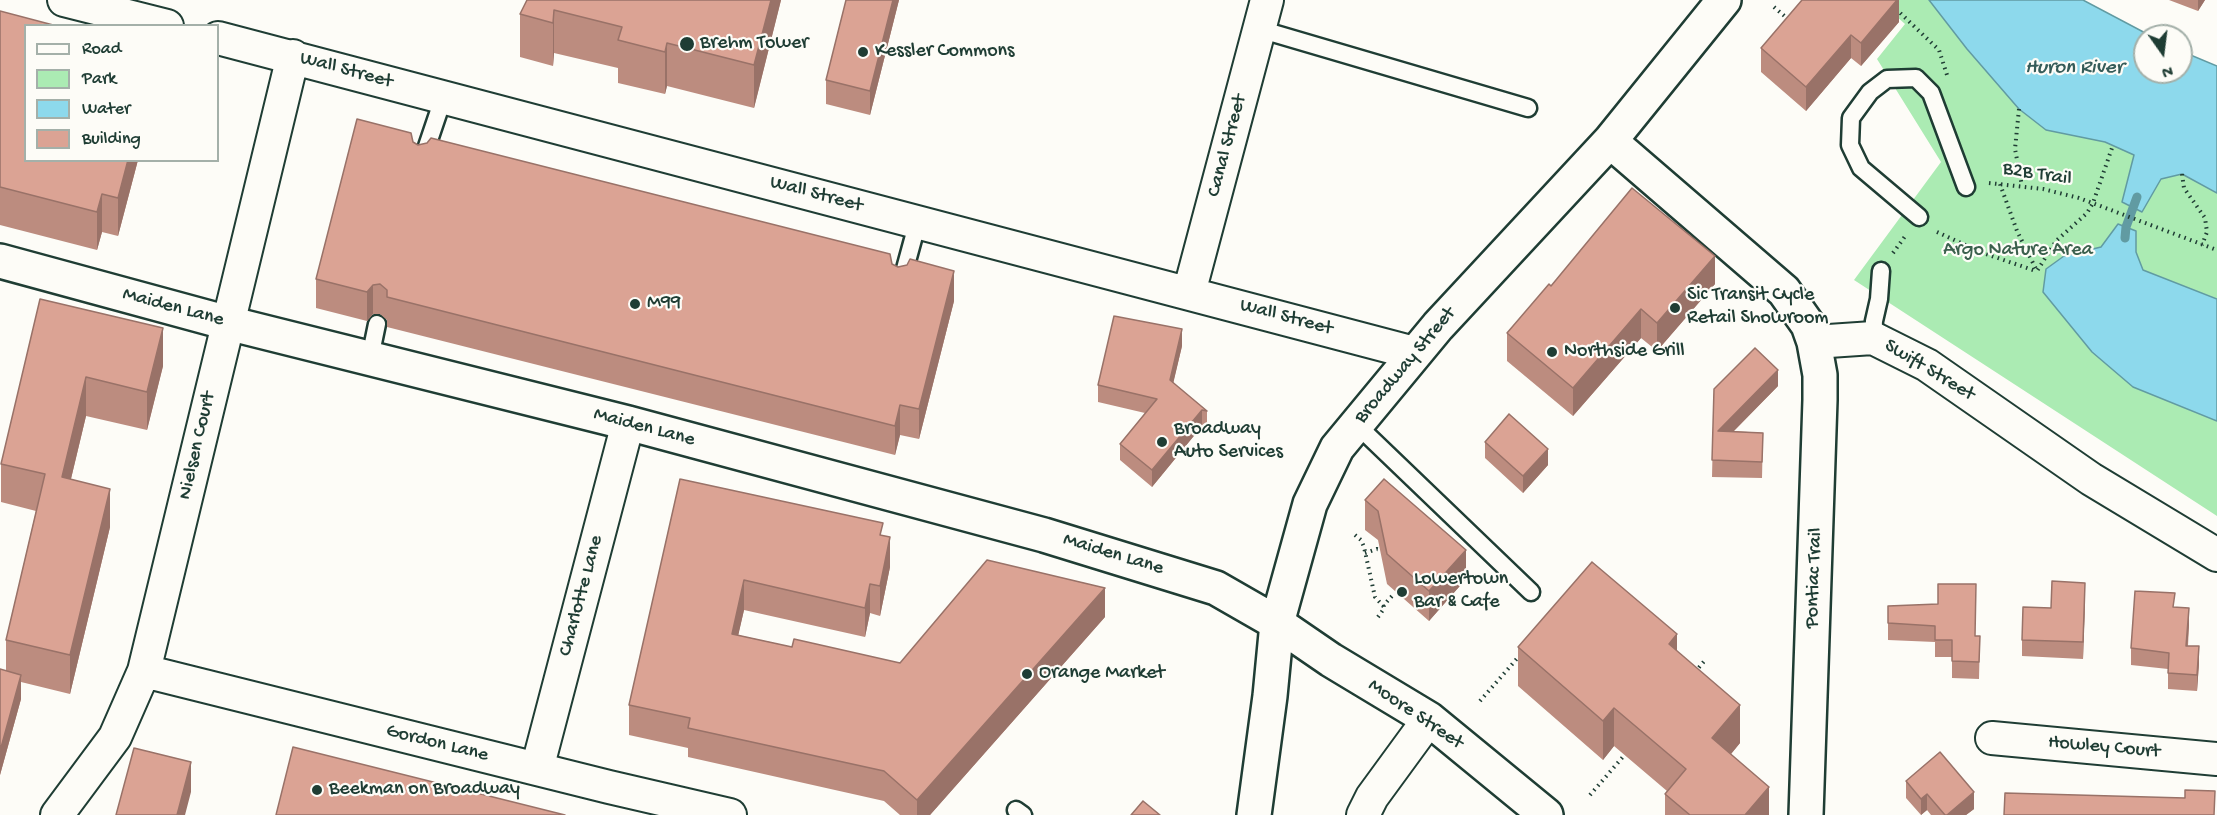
<!DOCTYPE html>
<style>
body{margin:0}
#map{position:relative;width:2217px;height:815px;overflow:hidden;background:#fdfcf7;font-family:"Gochi Hand",sans-serif}
canvas{display:block}
.legend{position:absolute;left:24px;top:24px;width:195px;height:138px;box-sizing:border-box;background:#fdfcf7;border:2px solid #a4b0a9;margin:0;padding:8px 10px;list-style:none;font-size:18px;color:#1f3d34}
.legend li{display:flex;align-items:center;gap:12px;height:30px}
.legend b{width:30px;border:2px solid #a4b0a9}
.north{position:absolute;left:2133px;top:24px;width:60px;height:60px;box-sizing:border-box;background:#fdfcf7;border:2px solid #a4b0a9;border-radius:50%;rotate:166deg;font-size:16px;font-weight:700;line-height:24px;text-align:center;color:#1f3d34}
.north::after{content:'';display:block;margin:auto;width:21px;height:27px;background:#1f3d34;clip-path:polygon(50% 0,100% 100%,50% 72%,0 100%)}
</style>
<div id="map">
<canvas width="2217" height="815"></canvas>
<ul class="legend">
<li><b style="height:8px;background:#fdfcf7"></b>Road</li>
<li><b style="height:16px;background:#abebb3"></b>Park</li>
<li><b style="height:16px;background:#8dd9ec"></b>Water</li>
<li><b style="height:16px;background:#dba394"></b>Building</li>
</ul>
<div class="north">N</div>
</div>
<script>
const c = document.querySelector('canvas').getContext('2d');
c.lineJoin = 'round';
function fillPath(path, color) {
  c.fillStyle = color;
  c.fill(path, 'evenodd');
}
function shape(rows) {
  const path = new Path2D();
  for (const r of rows) {
    path.moveTo(r[0], r[1]);
    for (let i = 2; i < r.length; i += 2) path.lineTo(r[i], r[i + 1]);
  }
  return path;
}
function stroke(path, color, width, dash) {
  c.strokeStyle = color;
  c.lineWidth = width;
  c.lineCap = dash ? 'butt' : 'round';
  c.setLineDash(dash || []);
  c.stroke(path);
}
function write(font, color, halo, rows, align = 'center') {
  c.font = font + ' "Gochi Hand",sans-serif';
  c.lineWidth = 4.5;
  c.setLineDash([]);
  c.textBaseline = 'middle';
  c.strokeStyle = halo;
  c.fillStyle = color;
  for (const [text, x, y, turn = 0] of rows) {
    c.save();
    c.translate(x, y);
    c.rotate((+turn || 0) * Math.PI / 180);
    c.textAlign = isNaN(turn) ? turn : align;
    if (halo) c.strokeText(text, 0, 0);
    c.fillText(text, 0, 0);
    c.restore();
  }
}
const green = shape([
 [1878,0,1929,0,1967,49,2019,109,2047,130,2105,142,2134,155,2123,203,2142,211,2161,179,2182,174,2217,193,2217,516,1854,280,1941,162,1877,59,1905,24]
]);
const water = shape([
 [1929,0,2083,0,2151,36,2145,36,2145,72,2181,72,2181,51,2217,66,2217,193,2182,174,2161,179,2142,212,2122,202,2134,155,2105,142,2046,130,2019,109,1967,49,1929,0],
 [2118,224,2136,231,2136,252,2143,270,2217,299,2217,421,2133,387,2092,352,2043,292,2046,269,2064,256,2101,247,2118,224]
]);
const stream = shape([
 [2125,238,2126,227,2137,197]
]);
const path = shape([
 [1774,7,1789,20],
 [1896,9,1939,50,1947,75],
 [2019,109,2015,149,2022,186],
 [2182,174,2184,188,2205,218,2207,232,2202,245],
 [1989,183,2043,189,2079,198,2217,250],
 [2000,184,2017,231,2037,271,2056,241,2087,213,2093,203,2113,145],
 [1937,232,1983,253,2036,271],
 [1893,253,1906,235],
 [1355,535,1361,540,1364,547,1375,597,1384,607],
 [1365,553,1377,549,1382,550],
 [1378,617,1383,610,1384,605,1392,596],
 [1695,672,1706,659],
 [1480,701,1521,654],
 [1590,795,1628,751]
]);
const lane = shape([
 [1259,29,1528,108],
 [422,161,444,96],
 [1919,217,1861,168,1850,145,1851,118,1870,92,1887,79,1916,78,1931,93,1966,187],
 [900,287,918,221],
 [1873,338,1874,321,1879,299,1881,271],
 [370,358,377,324],
 [1356,424,1531,592],
 [1016,810,1023,815]
]);
const street = shape([
 [64,0,167,26],
 [218,38,1414,353],
 [1189,293,1267,0],
 [1814,342,1873,338,1927,365,2091,479,2217,555],
 [144,671,609,787,730,815],
 [1992,738,2217,759],
 [537,769,628,423],
 [57,815,115,737,144,671,293,56],
 [1363,815,1372,797,1429,719]
]);
const secondary = shape([
 [1610,141,1784,291,1808,325,1814,342,1820,375,1820,400,1806,815],
 [0,261,228,323,628,423,1044,535,1216,588,1277,623,1331,660,1429,719,1546,815],
 [1254,815,1270,696,1277,623,1310,504,1337,448,1438,326,1610,141,1724,0]
]);
const wall = shape([
 [527,0,781,0,754,108,667,86,665,94,618,83,618,68,554,53,553,66,520,57,520,14],
 [846,0,899,0,870,115,826,104,826,80],
 [1899,0,1899,22,1861,66,1851,58,1806,111,1761,72,1761,48],
 [2169,0,2205,0,2198,11],
 [0,11,138,160,118,236,102,232,97,250,0,225],
 [413,142,418,145,892,264,954,301,919,439,900,435,895,455,387,327,387,320,380,314,373,314,367,321,316,308,316,279],
 [1715,284,1657,351,1641,338,1573,416,1507,361,1507,333,1551,286],
 [40,299,163,366,147,430,86,416,71,479,110,527,70,694,21,682,21,699,0,775,0,669,6,671,6,640,36,511,1,502,1,464],
 [1182,346,1173,383,1207,411,1207,427,1202,426,1152,487,1120,460,1120,444,1145,413,1098,402,1098,385],
 [1778,386,1734,431,1763,433,1762,478,1712,477,1714,389],
 [1485,442,1548,465,1523,493,1485,458],
 [680,479,890,567,880,616,870,613,865,637,744,610,738,635,792,647,900,663,1105,617,930,815,900,815,884,801,688,757,688,748,629,735,629,705],
 [1365,500,1466,579,1429,621,1387,584,1378,540,1365,530],
 [2085,599,2083,659,2022,656,2022,640,2051,608],
 [1888,606,1975,636,1980,636,1979,679,1952,678,1952,657,1935,657,1935,642,1888,640],
 [2175,607,2189,625,2188,646,2199,663,2197,691,2168,689,2168,669,2131,665,2131,648],
 [1518,647,1677,651,1740,743,1731,754,1769,815,1665,815,1665,794,1667,791,1614,746,1603,760,1518,686],
 [1906,781,1974,809,1966,815,1931,815,1927,810,1921,815,1906,798]
]);
const shadedWall = shape([
 [771,0,781,0,754,108,754,65],
 [893,0,899,0,870,115,870,91],
 [1897,0,1899,0,1899,22,1861,66,1861,43],
 [2198,0,2205,0,2198,11],
 [554,10,554,53,553,66,553,23],
 [1851,35,1851,58,1806,111,1806,87],
 [667,43,667,86,665,94,665,52],
 [128,160,138,160,118,236,118,198],
 [102,194,102,232,97,250,97,212],
 [1715,256,1715,284,1657,351,1657,323],
 [954,271,954,301,919,439,919,409],
 [373,285,373,314,367,321,367,292],
 [1641,309,1641,338,1573,416,1573,388],
 [163,328,163,366,147,430,147,392],
 [1182,329,1182,346,1170,397,1170,380],
 [1778,370,1778,386,1718,447,1718,431],
 [86,377,86,416,62,516,62,477],
 [900,405,900,435,895,455,895,426],
 [1202,410,1202,426,1152,487,1152,470],
 [1548,449,1548,465,1523,493,1523,476],
 [110,489,110,527,70,694,70,655],
 [890,537,890,567,880,616,880,586],
 [1466,550,1466,579,1429,621,1429,591],
 [744,580,744,610,732,663,732,634],
 [2085,583,2085,599,2083,659,2083,642],
 [870,584,870,613,865,637,865,608],
 [1105,588,1105,617,930,815,917,815,917,800],
 [2189,608,2189,625,2186,662,2186,646],
 [1677,634,1677,673,1669,644],
 [2199,646,2199,663,2197,691,2197,675],
 [21,675,21,699,0,775,0,751],
 [1740,705,1740,743,1712,777,1712,738],
 [1614,708,1614,746,1603,760,1603,721],
 [191,762,191,792,185,815,177,815],
 [1769,787,1769,815,1745,815],
 [1974,792,1974,809,1966,815,1947,815],
 [1927,794,1927,810,1921,815,1921,799]
]);
const building = shape([
 [527,0,771,0,754,65,667,43,665,52,618,40,622,27,554,10,553,23,520,14,527,0],
 [846,0,893,0,870,91,826,80,846,0],
 [1802,0,1897,0,1861,43,1851,35,1806,87,1761,48,1802,0],
 [0,11,57,26,26,26,26,160,128,160,118,198,102,194,97,212,0,187,0,11],
 [357,119,411,133,413,142,418,145,427,143,431,138,890,254,892,264,898,267,907,265,910,259,954,271,919,409,900,405,895,426,387,297,387,290,380,284,373,285,367,292,316,279,357,119],
 [1632,188,1715,256,1657,323,1641,309,1573,388,1507,333,1549,284,1551,286,1632,188],
 [40,299,163,328,147,392,86,377,62,477,110,489,70,655,6,640,45,474,1,464,40,299],
 [1114,316,1182,329,1170,380,1207,411,1202,410,1152,470,1120,444,1157,399,1098,385,1114,316],
 [1755,348,1778,370,1718,431,1763,433,1762,462,1712,460,1714,389,1755,348],
 [1509,414,1548,449,1523,476,1485,442,1509,414],
 [680,479,883,523,880,535,890,537,880,586,870,584,865,608,744,580,732,634,792,647,794,639,900,663,987,560,1105,588,917,800,884,771,688,728,690,718,629,705,680,479],
 [1384,479,1466,550,1429,591,1387,554,1378,511,1365,500,1384,479],
 [1592,562,1677,634,1669,644,1740,705,1712,738,1769,787,1745,815,1690,815,1665,794,1686,769,1614,708,1603,721,1518,647,1592,562],
 [2052,581,2085,583,2083,642,2022,640,2023,607,2051,608,2052,581],
 [1938,584,1976,584,1975,636,1980,636,1979,662,1952,661,1952,640,1935,640,1935,626,1888,623,1888,606,1938,604,1938,584],
 [2135,591,2175,593,2173,607,2189,608,2186,646,2199,646,2197,675,2168,673,2169,653,2131,648,2135,591],
 [0,669,21,675,0,751,0,669],
 [293,747,565,815,276,815,293,747],
 [134,748,191,762,177,815,116,815,134,748],
 [1940,752,1974,792,1947,815,1945,815,1927,794,1921,799,1906,781,1940,752],
 [2185,790,2215,791,2214,815,2004,815,2005,793,2185,798,2185,790],
 [1143,801,1160,815,1131,815,1143,801]
]);
const markers = [
 [687,44,8,"#1f3d34"],
 [863,52,6,"#1f3d34"],
 [635,304,6,"#1f3d34"],
 [1675,308,6,"#1f3d34"],
 [1552,352,6,"#1f3d34"],
 [1162,442,6,"#1f3d34"],
 [1402,592,6,"#1f3d34"],
 [1027,674,6,"#1f3d34"],
 [317,790,6,"#1f3d34"]
];
const poiNames = [
 ["Brehm Tower",700,44],
 ["Kessler Commons",875,52],
 ["Sic Transit Cycle",1687,296],
 ["Retail Showroom",1687,319],
 ["M99",647,304],
 ["Northside Grill",1564,352],
 ["Broadway",1174,430],
 ["Auto Services",1174,453],
 ["Lowertown",1414,580],
 ["Bar & Cafe",1414,603],
 ["Orange Market",1039,674],
 ["Beekman on Broadway",329,790]
];
const streetNames = [
 ["Wall Street",346,71,15],
 ["Canal Street",1228,146,-75],
 ["B2B Trail",2037,175,9],
 ["Wall Street",816,195,15],
 ["Maiden Lane",173,308,15],
 ["Wall Street",1286,318,15],
 ["Broadway Street",1406,366,-50],
 ["Swift Street",1929,371,31],
 ["Maiden Lane",644,428,15],
 ["Nielsen Court",198,446,-77],
 ["Maiden Lane",1113,555,17],
 ["Pontiac Trail",1815,578,-88],
 ["Charlotte Lane",582,596,-75],
 ["Moore Street",1415,715,34],
 ["Gordon Lane",437,744,14],
 ["Howley Court",2104,748,5]
];
const parkNames = [
 ["Argo Nature Area",2018,251]
];
const waterNames = [
 ["Huron River",2074,69]
];
fillPath(green, '#abebb3');
fillPath(water, '#8dd9ec');
stroke(water, '#619ba2', 1.5);
stroke(stream, '#619ba2', 9);
stroke(lane, '#1f3d34', 21);
stroke(street, '#1f3d34', 36);
stroke(secondary, '#1f3d34', 38);
stroke(path, '#1f3d34', 4, [1.5, 4.5]);
stroke(lane, '#fdfcf7', 16);
stroke(street, '#fdfcf7', 32);
stroke(secondary, '#fdfcf7', 33);
fillPath(wall, '#bc8c7f');
fillPath(shadedWall, '#997268');
fillPath(building, '#dba394');
stroke(building, '#997268', 1.5);
for (const [x, y, r, color] of markers) {
  const dot = new Path2D();
  dot.arc(x, y, r, 0, 2 * Math.PI);
  c.fillStyle = color;
  c.fill(dot);
  stroke(dot, '#fdfcf7', 2);
}
write('20px', '#1f3d34', '#fdfcf7', poiNames, 'left');
write('20px', '#1f3d34', '#fdfcf7', streetNames);
write('20px', '#3b604d', '#fdfcf7', parkNames);
write('italic 21px', '#355c59', '#fdfcf7', waterNames);
</script>
